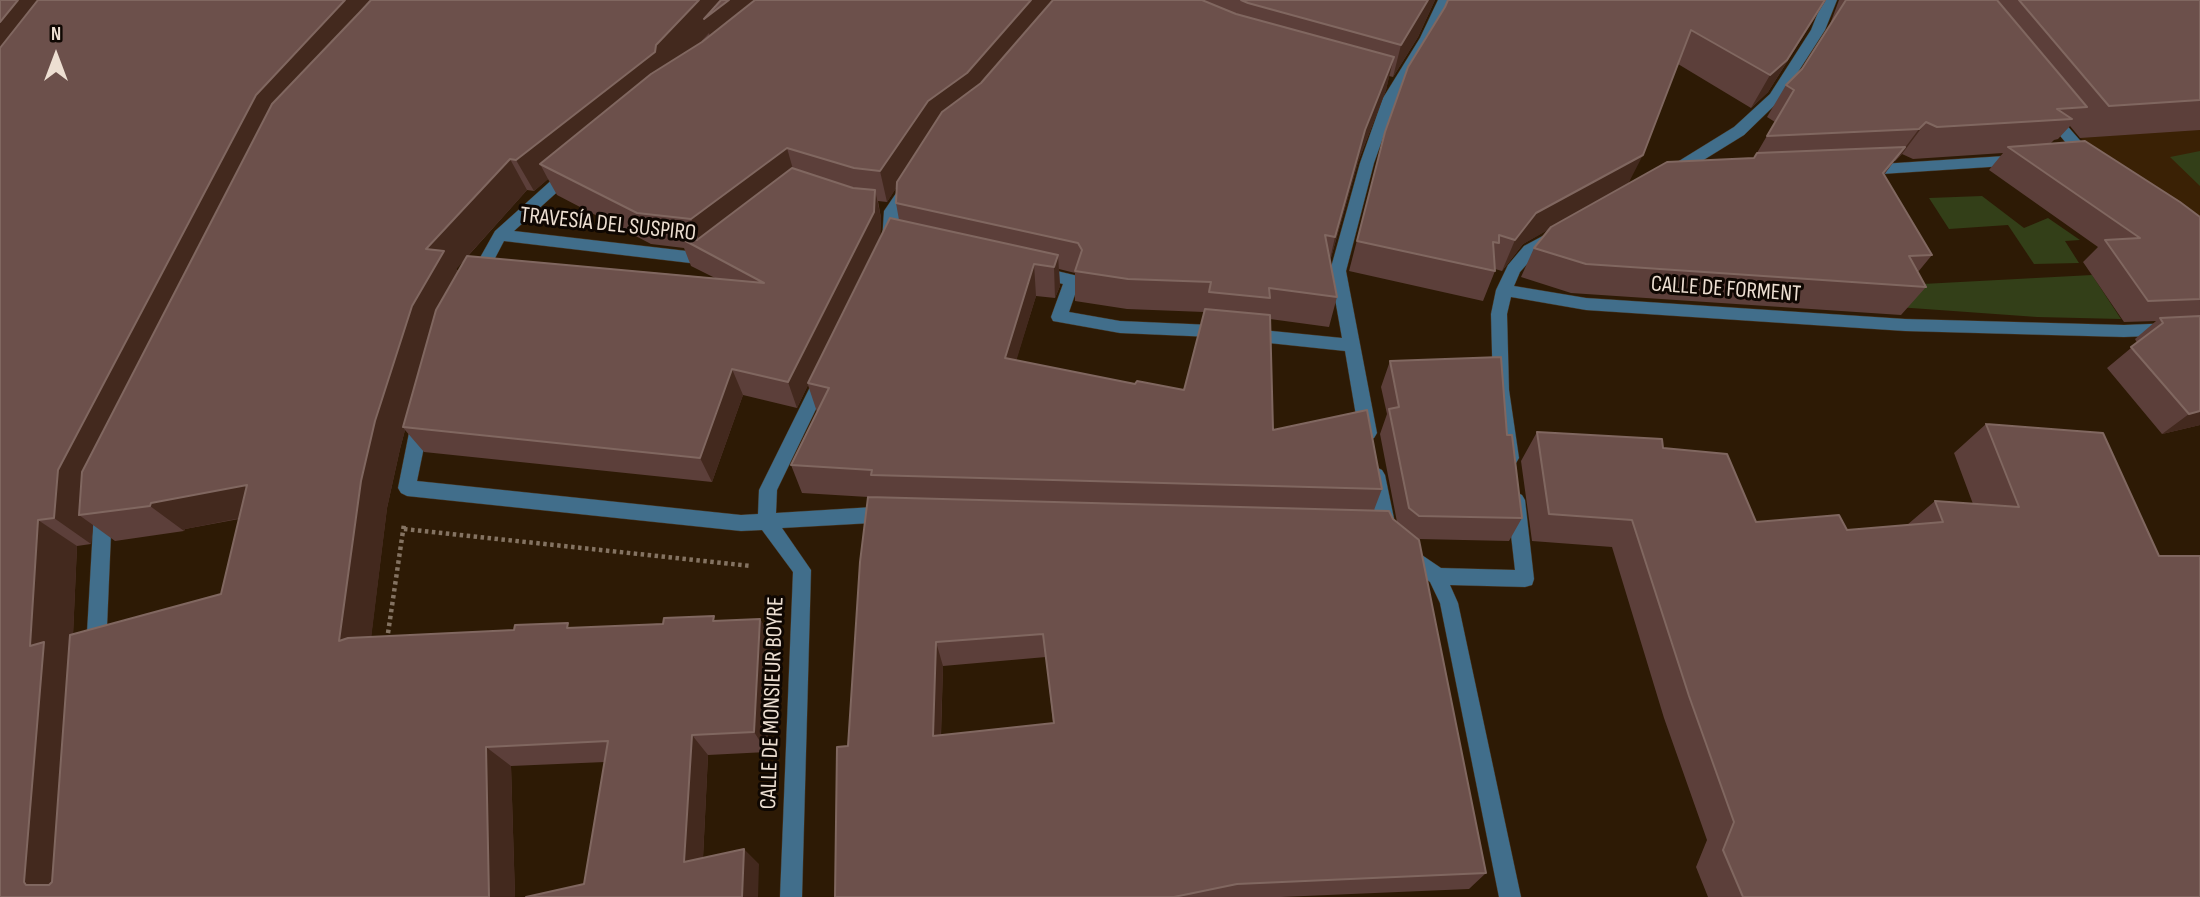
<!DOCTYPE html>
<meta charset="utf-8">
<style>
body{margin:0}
#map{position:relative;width:2200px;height:897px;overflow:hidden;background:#2d1a05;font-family:"Sofia Sans Condensed",sans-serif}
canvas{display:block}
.north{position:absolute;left:21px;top:21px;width:70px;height:70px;-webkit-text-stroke:5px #0f0702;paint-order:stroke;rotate:0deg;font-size:19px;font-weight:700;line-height:28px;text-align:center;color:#eddfd2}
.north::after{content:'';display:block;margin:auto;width:24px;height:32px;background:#eddfd2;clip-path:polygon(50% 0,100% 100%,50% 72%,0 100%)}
</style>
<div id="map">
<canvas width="2200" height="897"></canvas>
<div class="north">N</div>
</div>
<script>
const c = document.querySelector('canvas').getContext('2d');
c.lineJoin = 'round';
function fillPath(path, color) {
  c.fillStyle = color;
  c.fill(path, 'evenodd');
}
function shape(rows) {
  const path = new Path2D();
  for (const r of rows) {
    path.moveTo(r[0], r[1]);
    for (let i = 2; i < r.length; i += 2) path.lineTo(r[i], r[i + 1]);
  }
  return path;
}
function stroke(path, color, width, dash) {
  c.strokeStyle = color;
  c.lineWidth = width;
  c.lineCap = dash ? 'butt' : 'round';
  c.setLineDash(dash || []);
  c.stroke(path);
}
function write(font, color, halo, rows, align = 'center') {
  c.font = font + ' "Sofia Sans Condensed",sans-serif';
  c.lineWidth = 6;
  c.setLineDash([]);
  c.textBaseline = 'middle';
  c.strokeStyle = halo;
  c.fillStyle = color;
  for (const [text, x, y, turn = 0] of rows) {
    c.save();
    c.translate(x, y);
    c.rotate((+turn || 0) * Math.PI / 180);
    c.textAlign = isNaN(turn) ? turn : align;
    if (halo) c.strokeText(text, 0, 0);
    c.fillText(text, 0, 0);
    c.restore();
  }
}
const built = shape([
 [2200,6,2200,225,2080,138]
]);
const green = shape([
 [2200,151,2200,186,2170,157],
 [1982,196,2024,228,2048,218,2080,240,2065,241,2079,263,2034,264,2008,225,1949,229,1929,198],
 [2092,275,2121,319,2037,317,1897,307,1885,286]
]);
const path = shape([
 [404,529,751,566],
 [387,640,404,524]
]);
const minor = shape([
 [1438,0,1452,0,1434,38,1397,98,1374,163,1346,271,1377,433,1374,438,1368,440,1362,438,1359,433,1345,351,1212,337,1120,333,1053,321,1051,317,1063,284,1030,276,1028,272,1030,268,1036,266,1078,276,1080,280,1069,312,1120,321,1212,325,1342,338,1330,271,1360,163,1383,98,1420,38,1438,0],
 [1823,0,1837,0,1825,30,1780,100,1744,135,1676,177,1666,177,1664,173,1666,169,1734,127,1770,94,1811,30,1823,0],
 [2051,111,2056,113,2092,154,2094,158,2092,162,2082,162,2046,119,2044,116,2051,111],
 [2020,155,2027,160,2020,165,1866,175,1859,170,1866,165,2020,155],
 [570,167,577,172,575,176,514,231,704,253,709,251,717,257,715,261,707,265,504,241,482,283,470,283,468,279,495,231,565,168,570,167],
 [908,182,916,187,900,212,898,242,895,246,885,246,882,242,884,211,903,183,908,182],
 [1554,230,1559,232,1562,236,1559,240,1536,254,1520,272,1514,286,1586,298,1905,319,2124,325,2200,322,2200,334,2124,337,1905,331,1586,310,1511,297,1507,314,1509,390,1519,458,1516,463,1510,465,1504,463,1501,458,1493,390,1491,314,1496,290,1508,265,1524,246,1554,230],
 [822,373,828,375,830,380,777,490,776,513,890,506,896,508,899,514,896,520,890,522,782,528,811,570,802,897,780,897,793,572,762,530,741,531,407,496,401,493,398,488,412,418,415,413,421,411,427,413,430,418,417,481,741,515,758,514,759,490,816,375,822,373],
 [1376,467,1382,470,1385,475,1397,533,1394,539,1388,541,1382,539,1379,533,1367,475,1370,470,1376,467],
 [1516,492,1522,495,1525,500,1534,579,1532,585,1525,587,1450,585,1458,603,1521,897,1499,897,1440,603,1430,582,1400,559,1398,553,1400,547,1407,545,1441,568,1515,570,1507,500,1510,495,1516,492],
 [103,502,109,504,112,510,106,650,103,656,96,659,89,656,86,650,94,510,97,504,103,502]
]);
const wall = shape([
 [0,0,1435,0,1418,37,1393,77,1389,76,1386,90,1358,162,1330,261,1337,297,1329,327,1270,319,1273,430,1382,489,1374,510,1393,519,1397,522,1380,434,1387,414,1381,387,1390,361,1507,435,1522,518,1509,541,1418,539,1486,873,1469,889,1281,897,835,897,868,497,802,493,791,465,817,412,808,385,797,408,743,395,712,482,424,452,405,430,400,449,387,508,371,637,760,619,773,642,767,752,708,755,703,858,759,864,584,884,605,762,511,766,515,897,0,897],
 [548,179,557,195,651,244,684,248,691,266,715,278,468,256,527,190,534,191],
 [896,188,896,203,899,220,880,237,881,218,878,201,887,202],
 [465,259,458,271,456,269],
 [1059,269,1075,273,1075,301,1127,309,1204,312,1184,390,1135,384,1016,360,1036,296,1055,298,1060,286],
 [239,519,221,594,73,635,77,546,91,544,93,525,115,541,184,531,185,529],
 [1046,657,1053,723,941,736,943,666],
 [1826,0,1768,92,1751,108,1678,64,1628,184,1754,158,1775,122,1767,117,1786,85,1802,69,1829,27,1839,0,2200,0,2200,130,2080,138,2070,126,2058,139,2054,140,2050,144,2200,217,2200,425,2162,434,2107,368,2137,343,2135,339,2156,321,2124,322,2083,262,2098,247,1989,170,2003,153,1913,159,1902,154,1895,161,1894,161,1884,175,1932,255,1918,272,1926,287,1901,315,1571,293,1521,277,1534,248,1549,229,1523,244,1502,271,1495,269,1495,271,1483,301,1349,271,1385,132,1445,7],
 [1986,424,2200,897,1708,897,1696,867,1707,840,1664,718,1612,547,1532,541,1521,461,1537,432,1663,448,1756,522,1847,530,1907,525,1935,501,1973,504,1954,453]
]);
const shadedWall = shape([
 [18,0,72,0,0,92,0,22],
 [345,0,384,0,79,515,93,525,91,544,54,518,58,470,256,95],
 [699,0,782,0,715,51,709,33,668,77,540,164,548,179,534,191,516,160,656,45],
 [1031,0,1062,0,933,133,887,202,880,171,928,101],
 [1428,0,1435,0,1418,37,1393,77,1401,45],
 [1826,0,1768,92,1751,108,1770,75],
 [1394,57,1386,90,1358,162,1328,268,1335,237,1365,130],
 [1926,122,1902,154,1895,161,1919,129],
 [1905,147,1882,177,1883,173],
 [787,148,796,180,703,250,691,219],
 [1643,155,1627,186,1523,244,1502,271,1515,240,1536,213],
 [510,159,527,190,456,269,464,281,403,427,405,430,400,449,387,508,368,664,339,641,361,481,375,421,426,249],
 [875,190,881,218,880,239,808,383,808,385,797,408,788,382],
 [1058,255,1060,286,1055,298,1054,267],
 [1034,264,1036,296,1008,388,1005,358],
 [732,369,743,395,712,482,700,458],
 [2200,411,2200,425,2162,434,2189,414],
 [247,485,277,511,185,529,184,531,150,506,151,503],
 [38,520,77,546,72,658,70,897,26,885,24,882,30,646],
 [760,619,773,642,767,752,754,732],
 [936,642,943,666,940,757,933,736],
 [692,735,708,755,702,878,684,862],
 [486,747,511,766,515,897,489,897],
 [744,849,759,864,758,897,742,897]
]);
const building = shape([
 [0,0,18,0,0,22,0,0],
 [38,0,345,0,256,95,58,470,54,518,38,520,30,646,44,642,24,882,26,885,49,885,52,882,70,635,221,594,247,485,151,503,150,506,79,515,82,472,272,104,360,12,371,0,699,0,656,45,655,52,516,160,510,159,426,249,444,251,412,306,375,421,361,481,339,641,348,638,514,630,515,625,568,623,567,628,663,624,664,618,714,616,713,621,760,619,754,732,692,735,684,862,744,849,742,897,526,897,584,884,608,741,486,747,489,897,0,897,0,48,38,0],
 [721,0,729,0,704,19,721,0],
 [755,0,1031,0,967,73,928,101,880,171,854,168,787,148,691,219,637,213,540,164,651,74,702,42,755,0],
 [1053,0,1202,0,1236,14,1394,57,1365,130,1335,237,1325,235,1337,297,1269,288,1270,298,1209,292,1211,282,1128,279,1075,271,1082,250,1078,243,896,203,897,182,942,112,981,83,1053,0],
 [1241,0,1428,0,1401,45,1248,3,1241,0],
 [1448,0,1825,0,1787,60,1770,75,1691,30,1643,155,1536,213,1515,240,1499,235,1499,243,1493,242,1495,271,1357,241,1385,132,1408,67,1445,7,1448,0],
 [1846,0,1997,0,2087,107,2057,109,2072,119,1937,127,1926,122,1919,129,1767,136,1794,90,1786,85,1802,69,1846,0],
 [2019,0,2200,0,2200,100,2109,106,2019,0],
 [2085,141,2180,202,2200,217,2200,299,2148,301,2105,240,2140,238,2008,147,2085,141],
 [1905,147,1883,173,1932,255,1909,256,1926,287,1586,264,1534,248,1551,227,1667,162,1754,158,1757,153,1905,147],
 [792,168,853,188,875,190,874,212,788,382,732,369,700,458,403,427,436,310,467,256,764,283,680,238,697,240,792,168],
 [890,218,1058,255,1054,267,1034,264,1005,358,1135,384,1137,381,1184,390,1205,309,1270,315,1273,430,1367,410,1382,489,871,475,872,470,791,465,829,388,808,383,890,218],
 [2200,316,2200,411,2189,414,2131,347,2163,323,2160,318,2200,316],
 [1501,357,1507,435,1512,435,1522,518,1419,516,1409,508,1389,409,1399,407,1390,361,1501,357],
 [1986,424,2103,433,2159,556,2200,556,2200,897,1743,897,1723,850,1734,822,1689,696,1632,520,1549,514,1537,432,1662,439,1663,448,1727,454,1756,522,1839,515,1847,530,1943,522,1935,501,2019,507,1986,424],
 [868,497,1389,511,1393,519,1419,540,1486,873,1237,884,1174,897,835,897,837,747,848,746,860,562,868,497],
 [1043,634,1054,723,933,736,936,642,1043,634]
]);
const streetNames = [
 ["TRAVESÍA DEL SUSPIRO",608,225,6],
 ["CALLE DE FORMENT",1726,290,4],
 ["CALLE DE MONSIEUR BOYRE",773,703,-88]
];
fillPath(built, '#3a2105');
fillPath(green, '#333f18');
stroke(minor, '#483622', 1);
stroke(path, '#847362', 4.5, [3.5, 3.5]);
fillPath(minor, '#416e8b');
fillPath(wall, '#5c3f3a');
fillPath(shadedWall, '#43291e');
fillPath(building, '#6c504b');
stroke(building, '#806760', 2);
write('23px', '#eddfd2', '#0f0702', streetNames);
</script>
